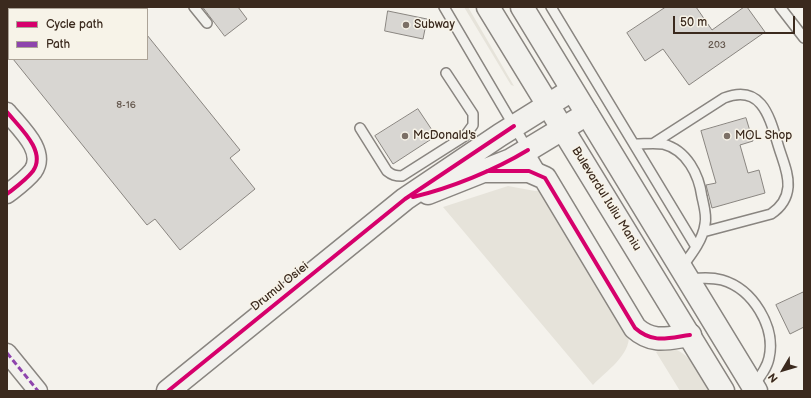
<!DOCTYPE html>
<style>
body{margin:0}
#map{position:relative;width:811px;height:398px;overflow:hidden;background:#f4f2ec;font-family:"Balsamiq Sans",sans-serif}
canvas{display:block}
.frame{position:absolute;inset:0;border:8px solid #3b2a1e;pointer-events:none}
.legend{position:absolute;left:8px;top:8px;width:140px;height:52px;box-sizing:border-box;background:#f7f3e8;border:1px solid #aca397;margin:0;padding:5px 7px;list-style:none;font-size:12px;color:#3b2a1e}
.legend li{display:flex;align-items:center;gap:8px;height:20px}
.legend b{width:20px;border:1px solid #aca397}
.north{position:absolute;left:763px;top:350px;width:40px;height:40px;-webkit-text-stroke:3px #f7f3e8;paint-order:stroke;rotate:232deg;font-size:11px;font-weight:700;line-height:16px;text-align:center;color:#3b2a1e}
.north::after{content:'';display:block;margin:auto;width:14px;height:18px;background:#3b2a1e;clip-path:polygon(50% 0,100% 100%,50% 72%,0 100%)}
.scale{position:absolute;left:673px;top:16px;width:122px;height:18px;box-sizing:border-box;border:2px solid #3b2a1e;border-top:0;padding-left:5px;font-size:12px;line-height:14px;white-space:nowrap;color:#3b2a1e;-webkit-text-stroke:3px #f7f3e8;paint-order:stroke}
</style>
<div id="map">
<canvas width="811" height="398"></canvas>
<div class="frame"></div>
<ul class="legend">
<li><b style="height:5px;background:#d6006c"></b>Cycle path</li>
<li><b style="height:5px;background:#8e44ad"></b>Path</li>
</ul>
<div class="north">N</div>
<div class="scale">50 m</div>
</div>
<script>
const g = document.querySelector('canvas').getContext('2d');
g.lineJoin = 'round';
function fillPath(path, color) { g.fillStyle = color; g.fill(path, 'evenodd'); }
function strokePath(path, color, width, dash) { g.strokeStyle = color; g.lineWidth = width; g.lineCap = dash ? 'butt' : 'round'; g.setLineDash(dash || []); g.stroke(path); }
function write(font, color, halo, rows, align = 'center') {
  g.font = font + ' "Balsamiq Sans",sans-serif'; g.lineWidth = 3; g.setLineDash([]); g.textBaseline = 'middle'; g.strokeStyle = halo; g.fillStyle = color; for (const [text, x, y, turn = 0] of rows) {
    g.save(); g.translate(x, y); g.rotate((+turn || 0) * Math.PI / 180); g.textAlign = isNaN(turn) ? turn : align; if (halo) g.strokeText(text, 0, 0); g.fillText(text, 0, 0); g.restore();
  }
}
const green = new Path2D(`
 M 464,7 L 468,7 L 514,86 L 511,85 Z
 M 508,186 L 535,191 L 543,190 L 629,335 C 630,356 606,371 593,385 L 443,207 Z
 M 663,348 C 690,347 697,372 709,391 L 680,391 L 656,352 Z`);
const building = new Path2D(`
 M 203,7 L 238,7 L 247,19 L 225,36 Z
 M 666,7 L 696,7 L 712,30 L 744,7 L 747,7 L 765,32 L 689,85 L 663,49 L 645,61 L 627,33 Z
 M 388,11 L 427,19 L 423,39 L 385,31 Z
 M 147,35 L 240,150 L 230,158 L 255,189 L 180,250 L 155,219 L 147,225 L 13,59 L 147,59 Z
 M 418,109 L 436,136 L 393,164 L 375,136 Z
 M 746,118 L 753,141 L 740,145 L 748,173 L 759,170 L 765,193 L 712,208 L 706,185 L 716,183 L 701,131 Z
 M 804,292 L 804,327 L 790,334 L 776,305 Z`);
const service = new Path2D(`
 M 194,7 L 207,23
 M 444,7 L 541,172
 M 551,7 L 696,247
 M 780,7 L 804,38
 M 360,128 L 387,171 C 392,175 395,176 402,176 L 465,136 L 473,125 L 473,114 L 446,73
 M 654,143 L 724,98 C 763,83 770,119 779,148 C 783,161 789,174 788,187 C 787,199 780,208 771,214 L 703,232
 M 635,144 C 644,144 653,143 663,144 C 687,150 699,175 702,197 C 704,206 707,216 705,224 C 703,240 691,255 682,267
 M 688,279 C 700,278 711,277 722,280 C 753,289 776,327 769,358 C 767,368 760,377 754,385`);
const minor = new Path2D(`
 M 7,112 C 19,127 47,151 33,171 C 26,180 16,187 7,194
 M 7,353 L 38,391`);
const tertiary = new Path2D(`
 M 487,171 L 529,171 L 545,178 L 635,328 C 653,344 668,338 690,335
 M 428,193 L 511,160 L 587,114
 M 168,391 L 405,199 L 500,135 L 572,90`);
const primary = new Path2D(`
 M 488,7 L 723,391
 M 522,7 L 756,391`);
const quiet = new Path2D(`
 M 7,353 L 38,391`);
const cycleway = new Path2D(`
 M 7,112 C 19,127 47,151 33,171 C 26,180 16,187 7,194
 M 487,171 L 529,171 L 545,178 L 635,328 C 653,344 668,338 690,335
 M 413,197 C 451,188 495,170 528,150
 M 168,391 L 405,199 L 514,126`);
const markers = [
 [406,25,4,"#7c7066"],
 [405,136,4,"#7c7066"],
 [727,136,4,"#7c7066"]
];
const numberNames = [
 ["203",717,45],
 ["8-16",126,105]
];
const poiNames = [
 ["Subway",414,25],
 ["McDonald's",413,136],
 ["MOL Shop",735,136]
];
const streetNames = [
 ["Bulevardul Iuliu Maniu",606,199,58],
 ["Drumul Osiei",280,287,-39]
];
fillPath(green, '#e6e3da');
fillPath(building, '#d8d6d2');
strokePath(building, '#898580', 1);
strokePath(service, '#898580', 12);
strokePath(minor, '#898580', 21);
strokePath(tertiary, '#898580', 25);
strokePath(primary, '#898580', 25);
strokePath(service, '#f2f1ed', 9);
strokePath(minor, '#f2f1ed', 18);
strokePath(tertiary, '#f2f1ed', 22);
strokePath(primary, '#f2f1ed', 22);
strokePath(quiet, '#8e44ad', 3, [6, 3]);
strokePath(cycleway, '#d6006c', 4);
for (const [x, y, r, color] of markers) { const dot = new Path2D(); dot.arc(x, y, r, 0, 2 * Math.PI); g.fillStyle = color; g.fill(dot); strokePath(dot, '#f7f3e8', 1.5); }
write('10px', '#62554b', null, numberNames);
write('12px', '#3b2a1e', '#f7f3e8', poiNames, 'left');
write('12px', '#3b2a1e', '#f7f3e8', streetNames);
</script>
